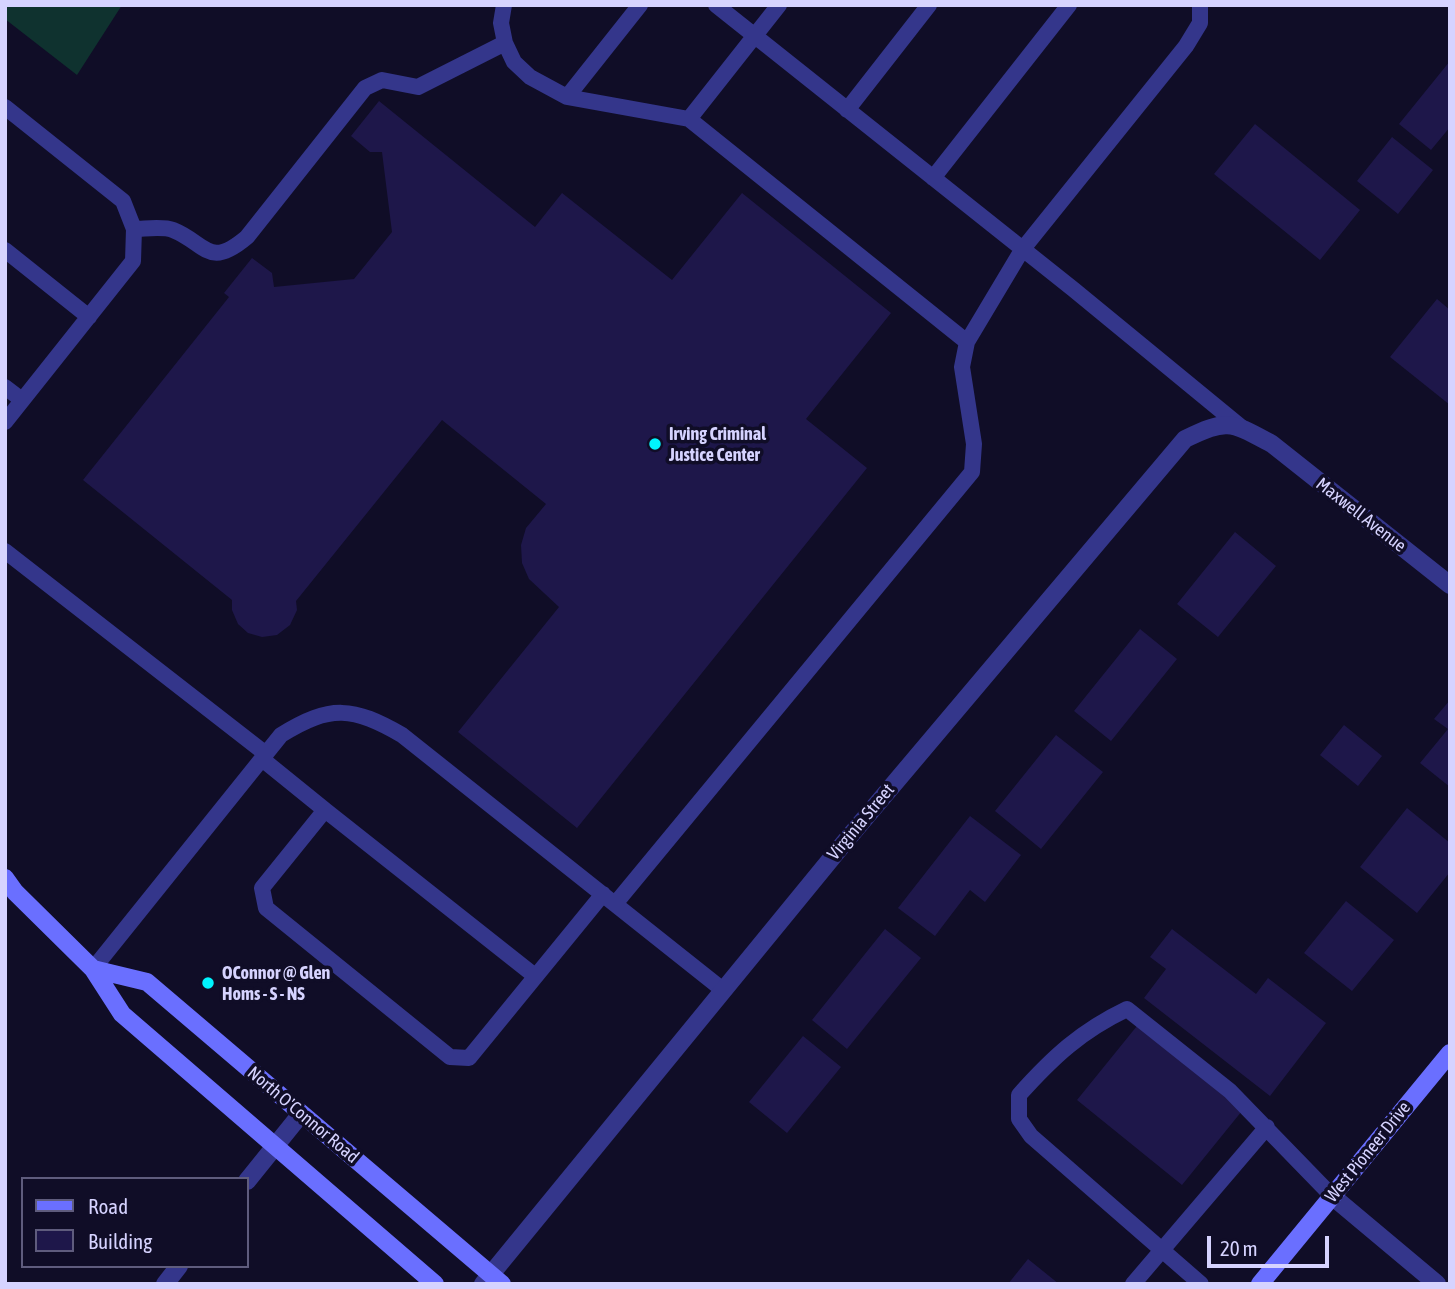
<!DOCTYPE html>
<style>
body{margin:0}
#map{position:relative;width:1455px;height:1289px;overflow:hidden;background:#100d27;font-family:"Asap Condensed",sans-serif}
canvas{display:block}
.frame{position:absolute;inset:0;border:7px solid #d6d3ff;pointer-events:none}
.legend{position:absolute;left:21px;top:1177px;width:228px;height:91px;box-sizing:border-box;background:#100d27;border:2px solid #5f5c7d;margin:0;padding:9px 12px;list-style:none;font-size:21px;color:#d6d3ff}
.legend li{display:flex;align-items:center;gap:14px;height:35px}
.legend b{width:35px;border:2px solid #5f5c7d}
.scale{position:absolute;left:1207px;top:1236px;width:122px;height:32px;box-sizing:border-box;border:4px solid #d6d3ff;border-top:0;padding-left:9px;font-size:21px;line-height:24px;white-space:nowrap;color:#d6d3ff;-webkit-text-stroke:5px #100d27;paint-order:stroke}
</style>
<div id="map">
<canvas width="1455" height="1289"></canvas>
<div class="frame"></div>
<ul class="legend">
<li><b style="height:9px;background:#6a6fff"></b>Road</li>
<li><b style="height:19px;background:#1e174a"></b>Building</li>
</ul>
<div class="scale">20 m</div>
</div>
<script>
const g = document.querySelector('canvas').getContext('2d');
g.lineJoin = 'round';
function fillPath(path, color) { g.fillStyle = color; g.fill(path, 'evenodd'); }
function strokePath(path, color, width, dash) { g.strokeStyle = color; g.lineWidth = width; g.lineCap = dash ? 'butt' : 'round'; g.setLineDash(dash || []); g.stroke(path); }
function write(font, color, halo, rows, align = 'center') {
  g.font = font + ' "Asap Condensed",sans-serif'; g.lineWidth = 7; g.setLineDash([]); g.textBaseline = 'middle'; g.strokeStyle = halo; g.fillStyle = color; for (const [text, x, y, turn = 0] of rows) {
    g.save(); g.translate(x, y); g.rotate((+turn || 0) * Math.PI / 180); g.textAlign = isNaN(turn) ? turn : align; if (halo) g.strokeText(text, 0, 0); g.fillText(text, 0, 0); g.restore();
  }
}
const green = new Path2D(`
 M 5,5 L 122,5 L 77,75 L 5,19 Z`);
const building = new Path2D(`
 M 1450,61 L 1450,127 L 1431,150 L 1399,124 Z
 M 379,101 L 535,227 L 562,193 L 672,280 L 742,193 L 891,313 L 806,419 L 867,468 L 577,828 L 458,732 L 559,607 L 529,579 L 522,563 L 521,545 L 526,528 L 546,504 L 442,420 L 296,601 L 297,610 L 290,625 L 277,635 L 262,637 L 248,633 L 238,624 L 232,610 L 232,600 L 83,480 L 229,297 L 224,293 L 252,258 L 272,273 L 274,287 L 354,279 L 392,232 L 382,152 L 370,152 L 351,136 Z
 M 1255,124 L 1360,210 L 1320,260 L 1214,174 Z
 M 1392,137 L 1433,170 L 1398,214 L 1357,181 Z
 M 1437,299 L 1450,310 L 1450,405 L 1390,357 Z
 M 1235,532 L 1276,566 L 1218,637 L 1177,604 Z
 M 1140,629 L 1177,659 L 1111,741 L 1074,711 Z
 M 1450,700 L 1450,787 L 1420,763 L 1448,729 L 1434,719 Z
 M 1344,725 L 1382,756 L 1358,786 L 1320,755 Z
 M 1056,735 L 1103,772 L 1041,849 L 995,811 Z
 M 1407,808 L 1450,843 L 1450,872 L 1417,913 L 1360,867 Z
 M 970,816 L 1021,855 L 985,902 L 970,890 L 935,936 L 898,908 Z
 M 1346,901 L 1394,940 L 1352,991 L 1304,953 Z
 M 885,929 L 921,958 L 847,1049 L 812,1020 Z
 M 1172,929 L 1256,994 L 1268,978 L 1326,1023 L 1270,1096 L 1144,998 L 1166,969 L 1150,957 Z
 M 1141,1021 L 1246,1106 L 1182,1185 L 1077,1100 Z
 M 803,1036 L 841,1067 L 787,1133 L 749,1102 Z
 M 1028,1259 L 1059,1284 L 1008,1284 Z`);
const lane = new Path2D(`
 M 504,5 L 501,23 L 505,43 L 514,62 L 530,77 L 567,97 L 689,119 L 967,342
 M 716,5 L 1073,289 L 1241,427
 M 567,97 L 640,5
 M 5,107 L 123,201 L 134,229 L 133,261 L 5,422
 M 847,110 L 929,5
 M 689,119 L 779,5
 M 933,178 L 1069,5
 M 134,229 C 145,229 163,226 173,230 C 206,243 208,270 247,237 L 365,88 L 382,80 L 418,87 L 505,43
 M 5,250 L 89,317
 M 5,387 L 22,400
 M 5,551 L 266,754
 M 262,759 L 325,810 L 262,888 L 266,908 L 450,1057 L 469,1058 L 603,894
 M 325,810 L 535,976
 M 615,904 L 972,472 L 974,444 L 962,367 L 967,342 L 1022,250 L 1186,46 L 1200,23 L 1200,5
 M 93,969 L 281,735 C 331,704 353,707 402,735 L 723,990
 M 1133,1284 L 1267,1127
 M 1201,1284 L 1031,1136 L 1019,1119 L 1019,1095 C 1053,1057 1081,1031 1127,1009 L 1230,1091 L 1332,1196`);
const street = new Path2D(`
 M 247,1181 L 301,1114
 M 1332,1196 L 1437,1284
 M 165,1284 L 179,1266
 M 483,1284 L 844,843 L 1185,439 C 1228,418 1231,422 1272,444 L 1450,585`);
const secondary = new Path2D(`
 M 5,878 L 15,892 L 93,969 L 122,1014 L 435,1284
 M 93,969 L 147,982 L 502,1284
 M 1260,1284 L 1450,1053`);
const markers = [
 [655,444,7,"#00f4fe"],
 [208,983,7,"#00f4fe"]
];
const poiNames = [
 ["Irving Criminal",669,434],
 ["Justice Center",669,455],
 ["OConnor @ Glen",222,973],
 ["Homs - S - NS",222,994]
];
const streetNames = [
 ["Maxwell Avenue",1361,515,38],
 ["Virginia Street",861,822,-50],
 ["North O'Connor Road",303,1115,40],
 ["West Pioneer Drive",1368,1152,-51]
];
fillPath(green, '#0f322f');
fillPath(building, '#1e174a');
strokePath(lane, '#34368b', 16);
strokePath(street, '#34368b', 18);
strokePath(secondary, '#6a6fff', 18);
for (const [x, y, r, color] of markers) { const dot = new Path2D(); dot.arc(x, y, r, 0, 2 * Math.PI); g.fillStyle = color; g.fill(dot); strokePath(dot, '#100d27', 2.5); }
write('bold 18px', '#d6d3ff', '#100d27', poiNames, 'left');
write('18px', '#d6d3ff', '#100d27', streetNames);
</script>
